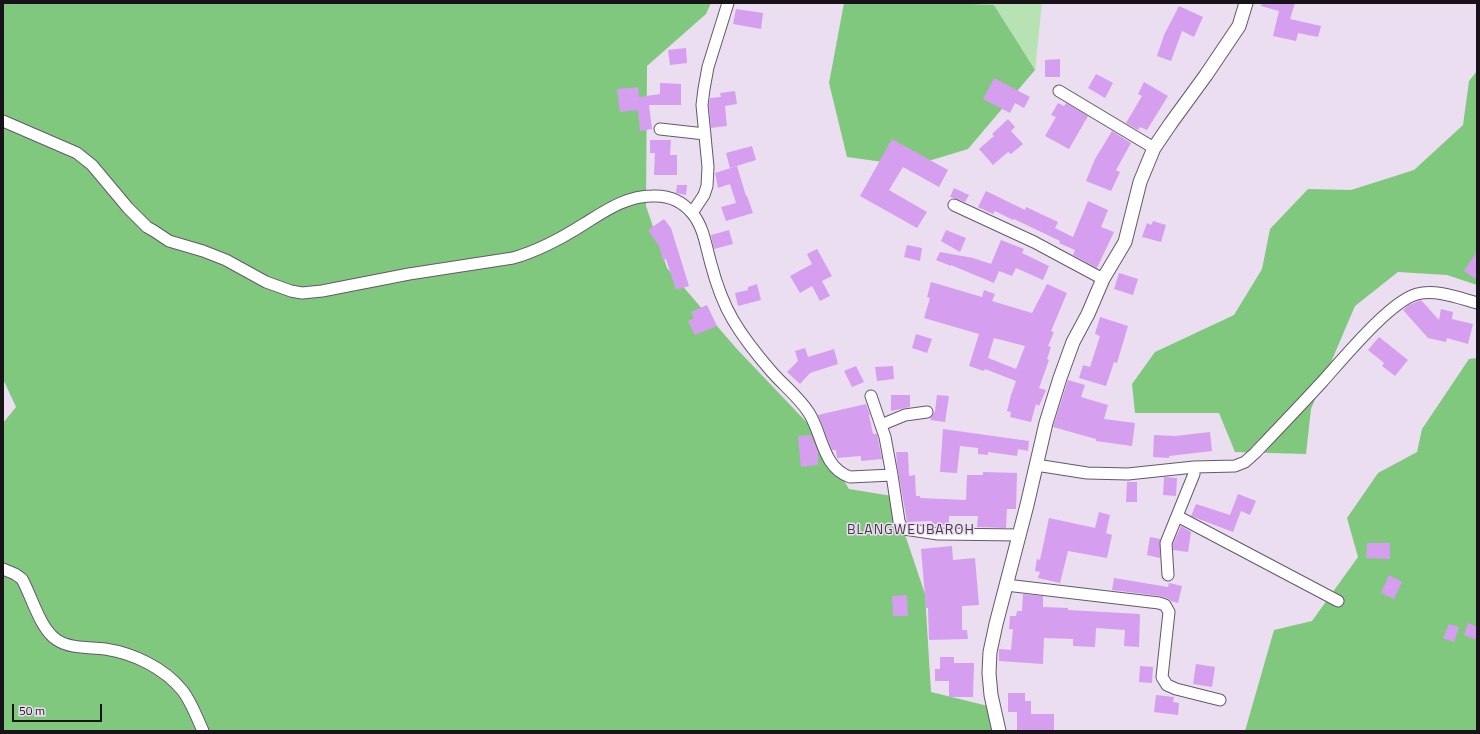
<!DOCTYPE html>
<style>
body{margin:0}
#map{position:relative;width:1480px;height:734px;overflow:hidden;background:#ebdef1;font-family:"Titillium Web",sans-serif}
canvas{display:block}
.frame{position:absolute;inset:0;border:4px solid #171319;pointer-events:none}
.scale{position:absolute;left:12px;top:704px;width:90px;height:18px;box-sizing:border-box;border:2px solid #171319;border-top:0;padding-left:5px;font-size:12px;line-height:14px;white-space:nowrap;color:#171319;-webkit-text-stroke:3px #ebdef1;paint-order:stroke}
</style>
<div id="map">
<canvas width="1480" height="734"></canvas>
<div class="frame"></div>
<div class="scale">50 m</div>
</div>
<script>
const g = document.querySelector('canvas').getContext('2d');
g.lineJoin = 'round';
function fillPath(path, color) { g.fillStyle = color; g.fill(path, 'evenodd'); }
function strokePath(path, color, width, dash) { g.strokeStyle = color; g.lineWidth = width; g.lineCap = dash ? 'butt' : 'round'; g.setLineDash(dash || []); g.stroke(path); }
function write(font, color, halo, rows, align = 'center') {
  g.font = font + ' "Titillium Web",sans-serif'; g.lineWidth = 3; g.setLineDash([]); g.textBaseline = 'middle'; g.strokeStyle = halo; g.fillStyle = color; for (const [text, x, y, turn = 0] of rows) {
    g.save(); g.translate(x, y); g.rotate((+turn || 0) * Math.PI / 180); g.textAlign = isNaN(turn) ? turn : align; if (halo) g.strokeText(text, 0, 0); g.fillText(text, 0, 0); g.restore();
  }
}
const green = new Path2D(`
 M 951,3 L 1042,3 L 1035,70 L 994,5 Z`);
const forest = new Path2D(`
 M 3,3 L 711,3 L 706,14 L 647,66 L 646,206 L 667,268 L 736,348 L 813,429 L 849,489 L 892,496 L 925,594 L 931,692 L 988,706 L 992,731 L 3,731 L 3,423 L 16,407 L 3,379 Z
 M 844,3 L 951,3 L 994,5 L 1035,70 L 968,149 L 912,166 L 847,157 L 829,83 Z
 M 1477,71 L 1477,285 L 1447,275 L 1398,272 L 1355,306 L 1311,409 L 1306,454 L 1235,452 L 1219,413 L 1135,413 L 1132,384 L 1155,352 L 1234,315 L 1262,269 L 1270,229 L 1308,189 L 1351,190 L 1414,170 L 1463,125 L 1469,81 Z
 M 1477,358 L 1477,731 L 1245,731 L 1274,630 L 1312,621 L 1358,557 L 1347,518 L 1378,473 L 1417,452 L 1422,429 L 1469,359 Z`);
const building = new Path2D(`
 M 1262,3 L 1295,3 L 1290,19 L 1321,26 L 1318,37 L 1298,33 L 1296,41 L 1273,36 L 1279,11 L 1261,6 Z
 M 1179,6 L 1203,17 L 1194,37 L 1182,31 L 1171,61 L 1157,56 L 1164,35 Z
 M 736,9 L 763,13 L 761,29 L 733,24 Z
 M 686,48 L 687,63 L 670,65 L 668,50 Z
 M 1060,59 L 1060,77 L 1045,77 L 1045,60 Z
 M 1096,74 L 1113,83 L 1105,98 L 1088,88 Z
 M 994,78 L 1030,97 L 1024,108 L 1015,103 L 1010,113 L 983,99 Z
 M 1144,82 L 1168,96 L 1147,130 L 1140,127 L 1138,130 L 1126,123 L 1142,96 L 1138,94 Z
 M 660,83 L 681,84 L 681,105 L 649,105 L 652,129 L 640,131 L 638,110 L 620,112 L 617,89 L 638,87 L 639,97 L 660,94 Z
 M 735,91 L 737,104 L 725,106 L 727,126 L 711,128 L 709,105 L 710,98 L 721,97 L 720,93 Z
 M 1058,103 L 1064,106 L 1066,103 L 1088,116 L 1069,149 L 1045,136 L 1056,117 L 1051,115 Z
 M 1008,119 L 1015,127 L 1011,131 L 1023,144 L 1011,154 L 1008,152 L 993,165 L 979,149 L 994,136 L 992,134 Z
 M 1112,131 L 1131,143 L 1116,170 L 1120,172 L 1111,191 L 1086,181 L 1095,159 Z
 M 892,139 L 948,170 L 939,187 L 903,167 L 889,190 L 927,212 L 917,228 L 860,196 Z
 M 650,140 L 671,140 L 670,155 L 677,155 L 677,175 L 654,175 L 655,153 L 650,153 Z
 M 752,146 L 756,160 L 730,168 L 726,153 Z
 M 737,166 L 746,196 L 747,196 L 753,213 L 726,221 L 721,207 L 736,203 L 730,184 L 718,188 L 715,173 Z
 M 677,185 L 687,185 L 686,195 L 676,193 Z
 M 954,188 L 969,195 L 965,202 L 957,199 L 950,197 Z
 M 986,191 L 1025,210 L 1026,207 L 1058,222 L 1055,228 L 1073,237 L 1088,201 L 1108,210 L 1101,227 L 1114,232 L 1097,268 L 1073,255 L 1075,250 L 1059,243 L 1060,241 L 1014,219 L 1013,220 L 995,211 L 993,214 L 978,207 Z
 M 664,219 L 671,228 L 689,286 L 676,290 L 666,259 L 663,260 L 659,246 L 648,230 Z
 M 1153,221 L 1166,225 L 1161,242 L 1142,237 L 1147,223 L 1151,225 Z
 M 729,230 L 733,244 L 714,249 L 711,235 Z
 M 946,230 L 966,238 L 960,252 L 941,241 Z
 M 1001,240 L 1024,249 L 1022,253 L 1049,266 L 1043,280 L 1016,268 L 1012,276 L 999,271 L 994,283 L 951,265 L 951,266 L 936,260 L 940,252 L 973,258 L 991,264 Z
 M 907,245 L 922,248 L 920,261 L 904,257 Z
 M 817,249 L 832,276 L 822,281 L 830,296 L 820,301 L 812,286 L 800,293 L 790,276 L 812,264 L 807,254 Z
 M 1477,251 L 1477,280 L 1464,271 Z
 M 1119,273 L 1138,279 L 1133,295 L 1114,289 Z
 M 931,282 L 982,297 L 984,290 L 995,294 L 992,301 L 1032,313 L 1047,284 L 1067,293 L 1051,331 L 1054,332 L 1048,346 L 1051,347 L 1047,359 L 1049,360 L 1039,388 L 1046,390 L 1039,406 L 1036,404 L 1031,422 L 1010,417 L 1011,412 L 1007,411 L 1011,395 L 1016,381 L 985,369 L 984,371 L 969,366 L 979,334 L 924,318 L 930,298 L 927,297 ZM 994,338 L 1025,346 L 1016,369 L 988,358 Z
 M 757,284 L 761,300 L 738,306 L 735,293 L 748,290 L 748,287 Z
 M 1421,300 L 1439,320 L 1441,309 L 1453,312 L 1452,319 L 1473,324 L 1468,344 L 1447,338 L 1446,342 L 1428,338 L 1403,310 L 1409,305 Z
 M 707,305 L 717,326 L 695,335 L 688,321 L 694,318 L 691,312 Z
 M 1100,317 L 1128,326 L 1117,363 L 1114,362 L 1106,386 L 1079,378 L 1083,365 L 1090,367 L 1100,336 L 1095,334 Z
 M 916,334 L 932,339 L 927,353 L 912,348 Z
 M 1379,337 L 1408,360 L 1395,376 L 1382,366 L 1384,363 L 1368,350 Z
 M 805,348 L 808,357 L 834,349 L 838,364 L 810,373 L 800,384 L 787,372 L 798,361 L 795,351 Z
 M 856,366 L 864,382 L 852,387 L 844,371 Z
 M 893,366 L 894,379 L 877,381 L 875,367 Z
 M 1068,380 L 1085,385 L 1081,397 L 1108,405 L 1104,419 L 1135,423 L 1132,446 L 1096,441 L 1096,439 L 1053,427 Z
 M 891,395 L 910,395 L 910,407 L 891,411 Z
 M 937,395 L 949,396 L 945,422 L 930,420 L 935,411 Z
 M 866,404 L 870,415 L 869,415 L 873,434 L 877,434 L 882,459 L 861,461 L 861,456 L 837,458 L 836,450 L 832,450 L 818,415 Z
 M 943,429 L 1029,441 L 1028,451 L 1018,449 L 1017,456 L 988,452 L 988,455 L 978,454 L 978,448 L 960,446 L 957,473 L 940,472 Z
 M 1210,432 L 1212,451 L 1169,456 L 1169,458 L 1153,457 L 1154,435 L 1175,436 Z
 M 811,435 L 818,452 L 818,465 L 801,467 L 798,436 Z
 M 896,452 L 908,452 L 909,476 L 915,475 L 916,496 L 920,496 L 920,498 L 966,500 L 967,475 L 983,475 L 983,472 L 1017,473 L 1016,509 L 1007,509 L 1006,528 L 977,527 L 978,516 L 949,516 L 949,525 L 931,524 L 932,521 L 907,522 L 897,464 Z
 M 1164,477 L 1177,478 L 1176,496 L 1163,495 Z
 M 1127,482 L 1137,482 L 1137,502 L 1126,502 Z
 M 1238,494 L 1256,501 L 1250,515 L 1241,511 L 1233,532 L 1191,516 L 1196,504 L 1230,515 Z
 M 1099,512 L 1110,515 L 1106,533 L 1112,535 L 1107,558 L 1068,551 L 1060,583 L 1038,578 L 1040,572 L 1035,571 L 1037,559 L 1040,560 L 1049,518 L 1095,528 Z
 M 1181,526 L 1191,532 L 1188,552 L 1173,550 L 1173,544 Z
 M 1150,537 L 1160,539 L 1160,558 L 1147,555 Z
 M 1367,543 L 1390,543 L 1390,559 L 1366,558 Z
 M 952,546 L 953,560 L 975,558 L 979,605 L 962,606 L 962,630 L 967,630 L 968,639 L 929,640 L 928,608 L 926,608 L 921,549 Z
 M 1389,575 L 1402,582 L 1394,599 L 1381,593 Z
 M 1114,578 L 1168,587 L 1169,583 L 1182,586 L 1178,603 L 1171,601 L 1167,598 L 1160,596 L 1112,590 Z
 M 1023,594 L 1043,596 L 1043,607 L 1068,608 L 1068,610 L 1140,614 L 1139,647 L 1124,646 L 1125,630 L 1096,628 L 1095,647 L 1073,646 L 1073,639 L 1044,638 L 1043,664 L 999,661 L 999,649 L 1011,650 L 1013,629 L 1009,629 L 1010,616 L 1016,616 L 1017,611 L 1022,611 Z
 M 907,595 L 908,616 L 893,616 L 892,596 Z
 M 1468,623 L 1477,627 L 1477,640 L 1464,635 Z
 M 1449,624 L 1459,627 L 1454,642 L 1443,638 Z
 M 940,657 L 954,657 L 954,663 L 974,663 L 973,697 L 949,697 L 949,681 L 935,681 L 935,669 L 940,669 Z
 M 1196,664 L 1215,667 L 1212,687 L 1193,684 Z
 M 1140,666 L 1153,667 L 1152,683 L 1139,682 Z
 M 1008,693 L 1025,693 L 1025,701 L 1031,701 L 1031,714 L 1054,714 L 1054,731 L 1017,731 L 1017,712 L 1008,712 Z
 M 1156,695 L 1174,697 L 1173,702 L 1179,703 L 1178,715 L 1154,712 Z`);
const minor = new Path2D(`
 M 1059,91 L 1154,148
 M 3,121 L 77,153 L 92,165 L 128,208 L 147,227 L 154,231 L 169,241 L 203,251 L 226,260 L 266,282 L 291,291 L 302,293 L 322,291 L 409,274 L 513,258 C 538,251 562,238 584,224 C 605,211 626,196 652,196 C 668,195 682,201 692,213 C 704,227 706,247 711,264 C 716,283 723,303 733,320 C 743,337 758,356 771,371 C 783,385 799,397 809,413 C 823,435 822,467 850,477 L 892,475 L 899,521 L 901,526 L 904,529 L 938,534 L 1019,535
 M 660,129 L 705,134
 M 954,205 L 1034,242 L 1103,279
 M 692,213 L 704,195 L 707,186 L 708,167 L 702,105 L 704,89 L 708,67 L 728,3
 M 871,396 L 885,437 L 892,475
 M 881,425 L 905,415 L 927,412
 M 1036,465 L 1087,473 L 1128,474 L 1194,467 L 1194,474 L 1166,543 L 1168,575
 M 1194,467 L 1235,466 L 1245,462 L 1255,453 C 1277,430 1300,406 1322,382 C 1342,360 1390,301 1417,294 C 1436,289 1459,298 1477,303
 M 1177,516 L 1338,601
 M 3,569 L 15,574 L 22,579 C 32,597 40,629 57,640 C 71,649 89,647 105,649 C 133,653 164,668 182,690 C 191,701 197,718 203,731
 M 1006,585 L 1159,603 L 1165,605 L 1169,612 L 1162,677 L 1167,685 L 1176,689 L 1220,700`);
const tertiary = new Path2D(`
 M 999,731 L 991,695 L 989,673 L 990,652 L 996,624 L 1027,505 L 1046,423 L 1060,378 L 1073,342 L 1088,314 L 1103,279 L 1125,242 L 1140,182 L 1154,148 L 1171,123 L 1206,75 L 1239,26 L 1246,3`);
const quarterNames = [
 ["BLANGWEUBAROH",911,531]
];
fillPath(green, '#b7e2b4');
fillPath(forest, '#80c87e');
fillPath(building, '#d69eef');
strokePath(minor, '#645869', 13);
strokePath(tertiary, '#645869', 15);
strokePath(minor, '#fff', 11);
strokePath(tertiary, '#fff', 13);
g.letterSpacing = '1px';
write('14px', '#423747', '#ebdef1', quarterNames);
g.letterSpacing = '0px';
</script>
